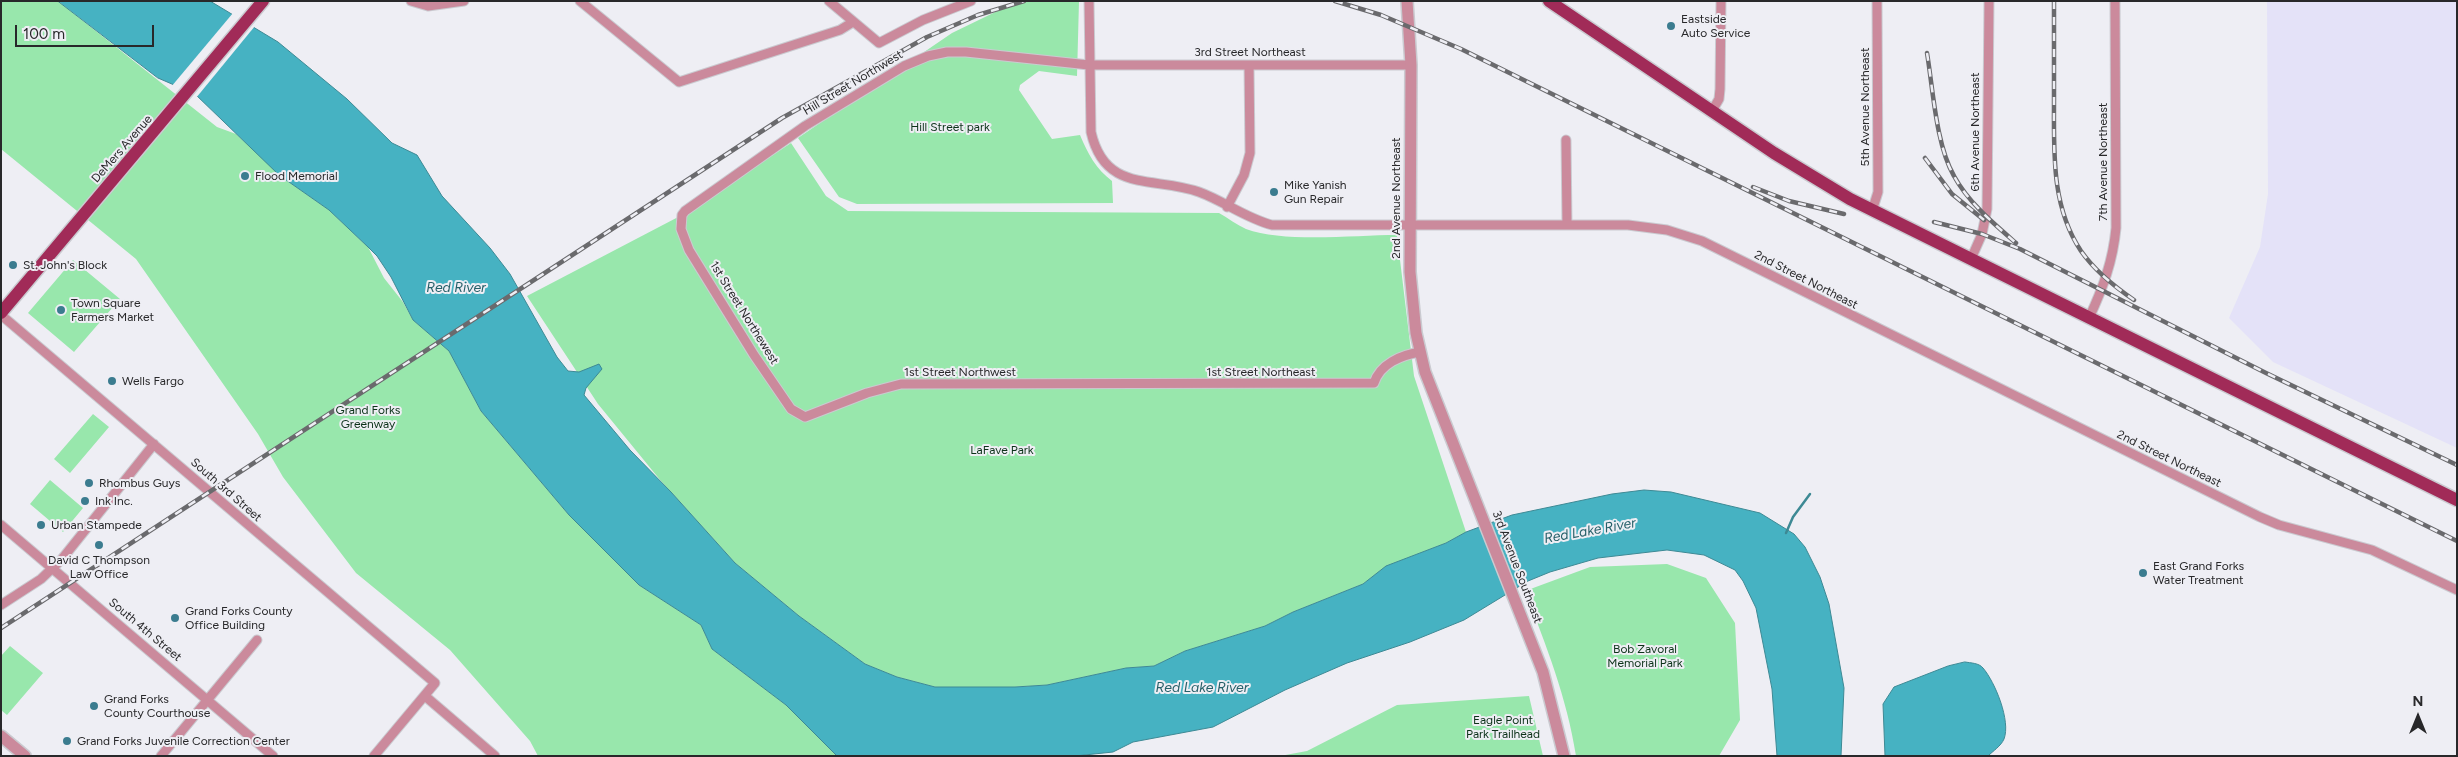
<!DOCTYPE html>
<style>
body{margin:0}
#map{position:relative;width:2458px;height:757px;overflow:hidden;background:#eeeef4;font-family:Figtree,sans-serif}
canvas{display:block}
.frame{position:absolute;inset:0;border:2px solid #28282a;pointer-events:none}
.north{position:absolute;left:2393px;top:692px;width:50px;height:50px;-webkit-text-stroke:4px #eeeef4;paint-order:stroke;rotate:0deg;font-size:14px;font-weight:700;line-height:20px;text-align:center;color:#28282a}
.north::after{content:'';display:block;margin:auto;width:18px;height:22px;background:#28282a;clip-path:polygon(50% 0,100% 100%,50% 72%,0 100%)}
.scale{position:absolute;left:15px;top:25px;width:139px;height:22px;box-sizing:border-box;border:2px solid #28282a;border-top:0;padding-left:6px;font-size:15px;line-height:18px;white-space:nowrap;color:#28282a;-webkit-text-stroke:4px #eeeef4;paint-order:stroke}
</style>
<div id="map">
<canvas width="2458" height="757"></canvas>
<div class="frame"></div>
<div class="north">N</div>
<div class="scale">100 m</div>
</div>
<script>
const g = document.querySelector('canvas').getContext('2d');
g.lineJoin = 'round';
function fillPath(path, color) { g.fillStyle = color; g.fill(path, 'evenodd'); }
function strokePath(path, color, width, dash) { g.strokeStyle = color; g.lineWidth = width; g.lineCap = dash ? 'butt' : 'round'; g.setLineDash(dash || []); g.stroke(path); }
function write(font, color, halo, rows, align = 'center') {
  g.font = font + ' Figtree,sans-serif'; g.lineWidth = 4; g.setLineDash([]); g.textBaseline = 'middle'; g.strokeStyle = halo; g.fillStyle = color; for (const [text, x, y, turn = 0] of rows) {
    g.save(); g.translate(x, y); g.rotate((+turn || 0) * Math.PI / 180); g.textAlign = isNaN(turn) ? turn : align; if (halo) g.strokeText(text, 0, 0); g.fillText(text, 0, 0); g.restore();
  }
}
const industrial = new Path2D(`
 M 2267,1 L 2457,1 L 2457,448 L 2273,362 L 2229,318 L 2260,247 L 2268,194 Z`);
const green = new Path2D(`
 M 1,1 L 58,1 L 217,127 L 236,134 L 289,182 L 329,210 L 368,247 L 384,278 L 403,302 L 413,320 L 449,351 L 481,411 L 569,515 L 639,585 L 701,625 L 712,649 L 786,705 L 837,756 L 538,756 L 530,741 L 450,650 L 356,573 L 283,477 L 258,434 L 136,259 L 1,149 Z
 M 1018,1 L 1079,1 L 1077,76 L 1039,71 L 1020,85 L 1019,90 L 1052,139 L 1080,135 C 1088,154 1096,169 1112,181 L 1113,203 L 857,204 L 839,197 L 798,138 L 952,33 Z
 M 791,143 L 826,196 L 848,211 L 1219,213 C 1228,218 1237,225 1246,229 C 1283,243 1355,235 1397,235 L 1414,376 L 1466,532 L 1446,543 L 1387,566 L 1363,584 L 1293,612 L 1265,626 L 1185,651 L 1154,666 L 1126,668 L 1047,685 L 1015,687 L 935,687 L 897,677 L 865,664 L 799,616 L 735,563 L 661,481 L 598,404 L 527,296 L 682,215 Z
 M 73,260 L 120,299 L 74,352 L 28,313 Z
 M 93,414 L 109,427 L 70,473 L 54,459 Z
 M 50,480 L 83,508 L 63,532 L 30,504 Z
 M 1667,564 L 1706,578 L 1735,623 L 1740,720 L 1719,756 L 1576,756 C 1567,698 1546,645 1525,591 L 1590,567 Z
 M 10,646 L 43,673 L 7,715 L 1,710 L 1,656 Z
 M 1529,696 L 1543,756 L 1280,756 L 1307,751 L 1397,705 Z`);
const water = new Path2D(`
 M 58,1 L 210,1 L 278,42 L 347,99 L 392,143 L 417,155 L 442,196 L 490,248 L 510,274 L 557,357 L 568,371 L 579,372 L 599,364 L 602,369 L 586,388 L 584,395 L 630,450 L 671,492 L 735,563 L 799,616 L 865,664 L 897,677 L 935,687 L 1015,687 L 1047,685 L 1126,668 L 1154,666 L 1185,651 L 1265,626 L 1293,612 L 1363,584 L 1386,566 L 1446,543 L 1466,532 L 1512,515 L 1612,494 L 1644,490 L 1671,492 L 1760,513 L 1794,534 L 1805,547 L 1820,577 L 1829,604 L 1844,688 L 1841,756 L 1777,756 L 1772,689 L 1756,608 L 1743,581 L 1735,570 L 1704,555 L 1667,550 L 1598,558 L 1550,572 L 1528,581 L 1464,620 L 1410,642 L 1347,663 L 1285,690 L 1213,727 L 1133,742 L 1113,752 L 1075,756 L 837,756 L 786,705 L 712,649 L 701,625 L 639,585 L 569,515 L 481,411 L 449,351 L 413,320 L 391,277 L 377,256 L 368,247 L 329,210 L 279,175 L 195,94 L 158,78 Z
 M 1965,662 C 1971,663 1979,663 1983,668 C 1995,682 2011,721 2004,739 C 2001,746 1993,751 1988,756 L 1885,756 L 1883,704 L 1894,687 L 1948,666 Z`);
const pier = new Path2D(`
 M 233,13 L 255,26 L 196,98 L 171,87 Z`);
const stream = new Path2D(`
 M 1786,533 L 1793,517 L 1810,494`);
const minor = new Path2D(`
 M 411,1 L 428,6 L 464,1
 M 580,1 L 679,82 L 840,30 L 853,22
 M 829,1 L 879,43 L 923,20 L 971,1
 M 1089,1 L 1091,132 C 1105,194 1155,176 1199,192 C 1224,201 1245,218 1272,225 L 1628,225 L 1667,230 L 1702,241 L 2260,517 L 2279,525 L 2372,550 L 2457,590
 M 1411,65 L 1089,65 L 966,52 L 947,52 L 928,56 L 904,66 L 805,126 L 685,211 L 682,215 L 681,229 L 689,250 L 754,355 L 791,409 L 805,417 L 867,393 L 901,384 L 1374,383 C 1380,364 1401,355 1420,352
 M 1712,111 L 1719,99 L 1720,89 L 1721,1
 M 1566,140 L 1567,225
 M 1227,207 L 1244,175 L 1250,153 L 1249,65
 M 1872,211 L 1878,192 L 1877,1
 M 1971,259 L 1982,234 L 1987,209 L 1989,1
 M 1,315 L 435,683 L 374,756
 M 2089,318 C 2103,288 2113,261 2116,228 L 2115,1
 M 1,525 L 273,756
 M 1,605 L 41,579 L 62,559 L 154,444
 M 425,696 L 495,756
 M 161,756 L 257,640`);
const tertiary = new Path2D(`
 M 1407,1 L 1411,65 L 1410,272 L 1416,333 L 1425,372 L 1543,672 L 1564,756
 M 1,736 L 25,756`);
const primary = new Path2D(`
 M 1549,1 L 1774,153 L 1850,199 L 2457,500
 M 1,313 L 263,1`);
const rail = new Path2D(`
 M 1335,1 L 1381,15 L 1461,49 L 2457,541
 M 2054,1 C 2054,34 2054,67 2054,100 C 2054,152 2051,206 2081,251 C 2095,271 2115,287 2134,300
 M 1927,53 C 1933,89 1936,145 1954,176 C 1968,202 1993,223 2016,243
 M 1925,158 L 1952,194 L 1984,220
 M 1753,187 L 1789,201 L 1844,214
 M 1934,222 L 1982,234 L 2020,249 L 2266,373 L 2457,465
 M 1,628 L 782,118 L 927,37 L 978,15 L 1024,1`);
const markers = [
 [1671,26,5,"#3b7c8f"],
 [245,176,5,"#3b7c8f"],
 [1274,192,5,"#3b7c8f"],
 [13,265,5,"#3b7c8f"],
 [61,310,5,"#3b7c8f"],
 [112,381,5,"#3b7c8f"],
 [89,483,5,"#3b7c8f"],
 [85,501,5,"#3b7c8f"],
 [41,525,5,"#3b7c8f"],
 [99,545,5,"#3b7c8f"],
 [2143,573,5,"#3b7c8f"],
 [175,618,5,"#3b7c8f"],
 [94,706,5,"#3b7c8f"],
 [67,741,5,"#3b7c8f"]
];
const poiNames = [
 ["Eastside",1681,19],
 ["Auto Service",1681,33],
 ["Flood Memorial",255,176],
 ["Mike Yanish",1284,185],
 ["Gun Repair",1284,199],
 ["St. John's Block",23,265],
 ["Town Square",71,303],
 ["Farmers Market",71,317],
 ["Wells Fargo",122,381],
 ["Rhombus Guys",99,483],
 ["Ink Inc.",95,501],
 ["Urban Stampede",51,525],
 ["David C Thompson",99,560,"center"],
 ["Law Office",99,574,"center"],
 ["East Grand Forks",2153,566],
 ["Water Treatment",2153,580],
 ["Grand Forks County",185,611],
 ["Office Building",185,625],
 ["Grand Forks",104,699],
 ["County Courthouse",104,713],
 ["Grand Forks Juvenile Correction Center",77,741]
];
const streetNames = [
 ["3rd Street Northeast",1250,52],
 ["Hill Street Northwest",853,83,-31],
 ["5th Avenue Northeast",1865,107,-90],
 ["6th Avenue Northeast",1975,132,-90],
 ["DeMers Avenue",122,149,-49],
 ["7th Avenue Northeast",2103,162,-90],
 ["2nd Avenue Northeast",1396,198,-90],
 ["2nd Street Northeast",1806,280,27],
 ["1st Street Northewest",744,313,58],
 ["1st Street Northwest",960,372],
 ["1st Street Northeast",1261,372],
 ["2nd Street Northeast",2169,459,26],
 ["South 3rd Street",226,490,41],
 ["3rd Avenue Southeast",1517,567,69],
 ["South 4th Street",145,630,40]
];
const parkNames = [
 ["Hill Street park",950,127],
 ["Grand Forks",368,410],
 ["Greenway",368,424],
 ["LaFave Park",1002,450],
 ["Bob Zavoral",1645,649],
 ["Memorial Park",1645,663],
 ["Eagle Point",1503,720],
 ["Park Trailhead",1503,734]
];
const waterNames = [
 ["Red River",456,288],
 ["Red Lake River",1590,531,-10],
 ["Red Lake River",1202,688]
];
fillPath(industrial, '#e4e2f8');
fillPath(green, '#98e7ac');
fillPath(water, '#46b2c2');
strokePath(water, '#3d8994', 1);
fillPath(pier, '#eeeef4');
strokePath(stream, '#3d8994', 2.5);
strokePath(minor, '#cacad0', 11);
strokePath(tertiary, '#cacad0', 14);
strokePath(primary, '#cacad0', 15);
strokePath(minor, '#cb8a9c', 9);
strokePath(tertiary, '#cb8a9c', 11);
strokePath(primary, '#a12b58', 12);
strokePath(rail, '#6a6a6d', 4.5);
strokePath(rail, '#eeeef4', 2.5, [8]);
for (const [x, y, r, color] of markers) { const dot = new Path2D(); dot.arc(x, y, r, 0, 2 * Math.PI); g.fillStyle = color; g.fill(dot); strokePath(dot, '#eeeef4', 2); }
write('12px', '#28282a', '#eeeef4', poiNames, 'left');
write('12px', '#28282a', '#eeeef4', streetNames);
write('12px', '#0c3219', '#eeeef4', parkNames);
write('italic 14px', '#266069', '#eeeef4', waterNames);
</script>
